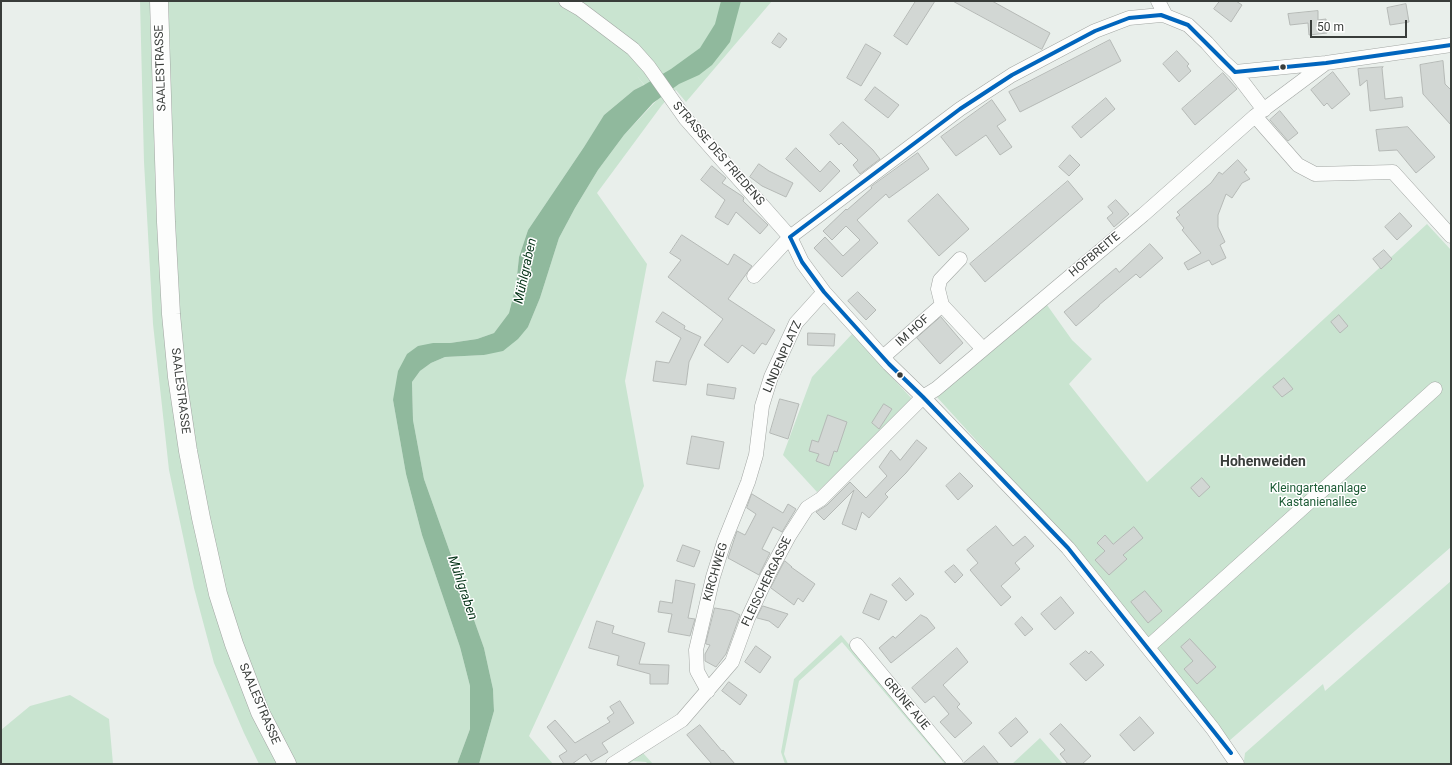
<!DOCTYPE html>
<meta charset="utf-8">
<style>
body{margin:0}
#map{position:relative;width:1452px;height:765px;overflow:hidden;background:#e9efeb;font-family:Roboto,sans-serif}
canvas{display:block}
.frame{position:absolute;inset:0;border:2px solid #393d3a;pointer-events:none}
.scale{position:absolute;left:1310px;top:20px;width:97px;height:18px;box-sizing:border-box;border:2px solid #393d3a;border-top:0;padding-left:5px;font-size:12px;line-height:14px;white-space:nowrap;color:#393d3a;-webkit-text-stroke:3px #fff;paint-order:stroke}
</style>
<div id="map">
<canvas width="1452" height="765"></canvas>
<div class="frame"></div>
<div class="scale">50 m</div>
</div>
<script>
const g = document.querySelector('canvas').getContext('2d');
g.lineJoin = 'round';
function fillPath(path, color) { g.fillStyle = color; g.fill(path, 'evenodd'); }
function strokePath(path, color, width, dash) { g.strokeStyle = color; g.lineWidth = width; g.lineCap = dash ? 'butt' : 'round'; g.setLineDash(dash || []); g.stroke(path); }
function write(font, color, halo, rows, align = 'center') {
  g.font = font + ' Roboto,sans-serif'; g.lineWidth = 3; g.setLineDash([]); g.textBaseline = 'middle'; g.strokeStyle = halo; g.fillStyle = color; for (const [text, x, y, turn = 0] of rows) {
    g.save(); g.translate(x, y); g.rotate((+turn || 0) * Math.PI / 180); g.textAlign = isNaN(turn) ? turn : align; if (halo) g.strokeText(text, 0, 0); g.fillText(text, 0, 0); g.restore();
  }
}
const green = new Path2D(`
 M 140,1 L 772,1 L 686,102 L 676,90 L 662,105 L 597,193 L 647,264 L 625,381 L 644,486 L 529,736 L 553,764 L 479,764 L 494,711 L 493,689 L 484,648 L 424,479 L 413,420 L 412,382 L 420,371 L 431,363 L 445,357 L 484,355 L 528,327 L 540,298 L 559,238 L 575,208 L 598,170 L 624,135 L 657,100 L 637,76 L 644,85 L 634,90 L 604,115 L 584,147 L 528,230 L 519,257 L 516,285 L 509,313 L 494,333 L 477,339 L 450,343 L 433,343 L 393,400 L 406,474 L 422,535 L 460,647 L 470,686 L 470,729 L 457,764 L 259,764 L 244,733 L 214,663 L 194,588 L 169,470 L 153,324 L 144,162 Z
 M 1427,224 L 1451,250 L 1451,547 L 1229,741 L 1074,548 L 936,396 L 1047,305 L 1072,340 L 1092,359 L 1069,384 L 1147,482 Z
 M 852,334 L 914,401 L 817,492 L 783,455 L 812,377 Z
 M 1451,581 L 1451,764 L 1245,764 L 1244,761 L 1245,753 L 1323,684 L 1325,691 Z
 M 841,635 L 949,764 L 945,764 L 842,642 L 799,681 L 784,754 L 788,764 L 785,764 L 781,752 L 794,679 Z
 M 70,695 L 109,719 L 113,764 L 1,764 L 1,730 L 30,706 Z
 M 1040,738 L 1063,764 L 1012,764 Z
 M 643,753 L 653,764 L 648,764 L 646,762 L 633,761 L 629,764 L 614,764 Z`);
const water = new Path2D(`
 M 721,1 L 741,1 L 730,42 L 712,65 L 699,75 L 679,84 L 653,103 L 624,135 L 598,170 L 575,208 L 559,238 L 540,298 L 528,327 L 518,339 L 503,351 L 484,355 L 445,357 L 431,363 L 420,371 L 412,382 L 413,420 L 424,479 L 484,648 L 493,689 L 494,711 L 479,764 L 457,764 L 470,729 L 470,686 L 460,647 L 422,535 L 406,474 L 393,400 L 398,371 L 407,354 L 418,346 L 433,343 L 450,343 L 477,339 L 494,333 L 509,313 L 516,285 L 519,257 L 528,230 L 584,147 L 604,115 L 634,90 L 644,85 L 671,69 L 700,48 L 715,24 Z`);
const building = new Path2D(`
 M 916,1 L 935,1 L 907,45 L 894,36 Z
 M 953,1 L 992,1 L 1050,33 L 1042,49 Z
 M 1220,1 L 1236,1 L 1242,5 L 1231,22 L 1214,9 Z
 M 1406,4 L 1409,22 L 1390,25 L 1387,8 Z
 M 1318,11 L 1318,20 L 1326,19 L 1327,33 L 1309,35 L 1308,23 L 1290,25 L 1288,14 Z
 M 779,33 L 787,39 L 780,48 L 772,43 Z
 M 1110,40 L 1121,61 L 1020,112 L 1009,92 Z
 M 866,44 L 881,53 L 861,86 L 847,78 Z
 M 1177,51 L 1189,64 L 1187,66 L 1191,71 L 1179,82 L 1163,64 Z
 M 1443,61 L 1445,84 L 1451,90 L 1451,125 L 1423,94 L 1420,65 Z
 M 1383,67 L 1382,68 L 1385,99 L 1402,97 L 1403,107 L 1370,111 L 1367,80 L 1360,86 L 1358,69 Z
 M 1333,72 L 1350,94 L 1332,109 L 1327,103 L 1324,106 L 1311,90 Z
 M 1223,73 L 1237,89 L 1195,125 L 1182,109 Z
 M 875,87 L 899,105 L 888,118 L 865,100 Z
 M 1106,98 L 1115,109 L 1081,138 L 1072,127 Z
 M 992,100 L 1006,120 L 997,126 L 1012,147 L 1000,155 L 986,135 L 956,156 L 941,137 Z
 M 1280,111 L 1298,133 L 1288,141 L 1270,120 Z
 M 843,122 L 873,150 L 880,159 L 860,174 L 853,165 L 858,160 L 841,143 L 839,145 L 830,135 Z
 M 1408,127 L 1435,157 L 1416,173 L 1397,150 L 1379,151 L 1376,130 Z
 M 796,148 L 820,172 L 830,161 L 840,171 L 820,192 L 786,159 Z
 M 918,153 L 929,169 L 889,198 L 886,194 L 857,220 L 878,243 L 842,277 L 814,248 L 825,237 L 843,256 L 860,240 L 846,226 L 832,240 L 823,231 L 846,209 L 847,210 L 872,188 L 871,187 Z
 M 1070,155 L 1080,165 L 1069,176 L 1059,167 Z
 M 1238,160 L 1247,170 L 1244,172 L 1250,179 L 1242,183 L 1232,198 L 1226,194 L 1218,215 L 1218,227 L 1225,242 L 1220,245 L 1226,258 L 1212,265 L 1209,260 L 1188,270 L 1184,263 L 1201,253 L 1182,230 L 1184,228 L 1176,218 L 1180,215 L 1177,212 L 1211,183 L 1219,172 L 1222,174 Z
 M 759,164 L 769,171 L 793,183 L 786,197 L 762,186 L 750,177 Z
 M 712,166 L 726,178 L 722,183 L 742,196 L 744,198 L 743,201 L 768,225 L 760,234 L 736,212 L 728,225 L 715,217 L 725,200 L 701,180 Z
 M 1068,181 L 1083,199 L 985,282 L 970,264 Z
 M 938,194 L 969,229 L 939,256 L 908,221 Z
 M 1116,200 L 1129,214 L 1114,227 L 1107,218 L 1113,213 L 1108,207 Z
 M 1400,213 L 1412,226 L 1397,240 L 1385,227 Z
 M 682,235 L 728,265 L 734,254 L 752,266 L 728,299 L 775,330 L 766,345 L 762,343 L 754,354 L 742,345 L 728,363 L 704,345 L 723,319 L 668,277 L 681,260 L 670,253 Z
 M 1150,244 L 1163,258 L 1140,278 L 1136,274 L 1099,305 L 1099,306 L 1076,326 L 1064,312 L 1116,268 L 1119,272 Z
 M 1384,250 L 1392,259 L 1381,269 L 1373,259 Z
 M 858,292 L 876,310 L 866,320 L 848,301 Z
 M 663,312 L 685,326 L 684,329 L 701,337 L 689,362 L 686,385 L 653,381 L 656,361 L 669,363 L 681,338 L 656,322 Z
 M 1339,315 L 1348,326 L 1340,333 L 1331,322 Z
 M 941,317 L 963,343 L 940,364 L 917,338 Z
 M 808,333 L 835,334 L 834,346 L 808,345 Z
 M 1284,378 L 1293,389 L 1282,397 L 1273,387 Z
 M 708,384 L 736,388 L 734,399 L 707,395 Z
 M 780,399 L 799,404 L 788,439 L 770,433 Z
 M 884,404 L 892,409 L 879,429 L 872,423 Z
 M 828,415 L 847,422 L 837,452 L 834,451 L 829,466 L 816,461 L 819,454 L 809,451 L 812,440 L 818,442 Z
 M 692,436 L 724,442 L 719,469 L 687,464 Z
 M 917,440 L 927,448 L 906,473 L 885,494 L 888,497 L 869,518 L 862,512 L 856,530 L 842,524 L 854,490 L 824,520 L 816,512 L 827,505 L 850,482 L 866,498 L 887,476 L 879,467 L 891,450 L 900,460 Z
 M 960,473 L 973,486 L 958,500 L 946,486 Z
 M 1202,478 L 1210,487 L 1199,497 L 1191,488 Z
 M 752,494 L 783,513 L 788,504 L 796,509 L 782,532 L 773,527 L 762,549 L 770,553 L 759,575 L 728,558 L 737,531 L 745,535 L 756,514 L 747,508 Z
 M 996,526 L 1013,546 L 1025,536 L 1034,546 L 1015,563 L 1020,569 L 1001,586 L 1011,597 L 1001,606 L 970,570 L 978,563 L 967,550 Z
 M 1134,527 L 1143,538 L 1123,555 L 1127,559 L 1109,575 L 1095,560 L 1105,551 L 1097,543 L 1105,535 L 1113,544 Z
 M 683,545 L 700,551 L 694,567 L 677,561 Z
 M 785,561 L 792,567 L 791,567 L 815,584 L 803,602 L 798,598 L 794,605 L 771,588 Z
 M 954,565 L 963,575 L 955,583 L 945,572 Z
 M 900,578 L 914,594 L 906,601 L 892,585 Z
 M 676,580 L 695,584 L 688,618 L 695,619 L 690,636 L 668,632 L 672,614 L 658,612 L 660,601 L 672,603 Z
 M 1145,591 L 1162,611 L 1148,623 L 1131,602 Z
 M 871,594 L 887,601 L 879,620 L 863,613 Z
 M 1061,597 L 1074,613 L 1055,630 L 1041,614 Z
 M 763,606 L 788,614 L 778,628 L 769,621 L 757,618 Z
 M 715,608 L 732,611 L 740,615 L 726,654 L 716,667 L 705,661 L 705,654 L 710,645 L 706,644 Z
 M 921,615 L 927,618 L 935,628 L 891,663 L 879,648 L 893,636 L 895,638 Z
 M 1022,617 L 1033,629 L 1025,636 L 1015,624 Z
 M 597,621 L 614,626 L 612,633 L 645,643 L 639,664 L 669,665 L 668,684 L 650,684 L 650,674 L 617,665 L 619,656 L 589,648 Z
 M 1190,639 L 1216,667 L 1197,684 L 1184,669 L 1193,661 L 1181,647 Z
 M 756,646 L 771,657 L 760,673 L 745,662 Z
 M 957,648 L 968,662 L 943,685 L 960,704 L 957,707 L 972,723 L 955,738 L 940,722 L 949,714 L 934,696 L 925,703 L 912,688 Z
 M 1086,651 L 1089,654 L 1091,651 L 1104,665 L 1086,681 L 1070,664 Z
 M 729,682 L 747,695 L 740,705 L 722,691 Z
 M 620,701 L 634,723 L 602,743 L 608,752 L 591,762 L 586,754 L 572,764 L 564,764 L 559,756 L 567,751 L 547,727 L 555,720 L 575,743 L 610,722 L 607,718 L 614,713 L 610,707 Z
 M 1140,717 L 1154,733 L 1134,751 L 1120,735 Z
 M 1016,718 L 1028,732 L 1011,747 L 999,733 Z
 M 1061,724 L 1091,756 L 1082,764 L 1068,764 L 1060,754 L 1065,750 L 1050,734 Z
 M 700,725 L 722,751 L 723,750 L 735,764 L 712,764 L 705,756 L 687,735 Z
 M 984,746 L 999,764 L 964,764 L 964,763 Z`);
const minor = new Path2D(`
 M 566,1 L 580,9 L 633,49 L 649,67 L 685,118 L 790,237 L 802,262 L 824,292 L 889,364 L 923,397 L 1068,548 L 1213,729 L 1237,764
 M 1158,1 L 1166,16
 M 1235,72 L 1264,110
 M 1255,116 L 1298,165 L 1315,174 L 1393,172 L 1451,236
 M 960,259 L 940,280 L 938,289 L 942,305 L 983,349
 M 754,276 L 790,237 L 960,109 L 1012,75 L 1095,31 L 1129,18 L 1161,15 L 1166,16 L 1188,25 L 1207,43 L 1223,61 L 1235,72 L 1326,63 L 1451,45
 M 883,357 L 942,305
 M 857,645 L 956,764
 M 1148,647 L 1435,389
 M 708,691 L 697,671 L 696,650 L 713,577 L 724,542 L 748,482 L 756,455 L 762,406 L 771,377 L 796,323 L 824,292
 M 613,764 L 682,720 L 732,662 L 748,618 L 768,575 L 789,536 L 807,508 L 821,499 L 923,397 L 936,389 L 1143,215 L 1255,116 L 1326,63`);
const tertiary = new Path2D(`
 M 159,1 L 166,222 L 171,314 L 177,377 L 188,451 L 201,518 L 218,594 L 234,644 L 260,712 L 287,764`);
const bus1 = new Path2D(`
 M 790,237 L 960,109 L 1012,75 L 1095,31 L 1129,18 L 1161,15 L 1188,25 L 1235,72 L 1326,63 L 1451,45
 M 790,237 L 802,262 L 824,292 L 889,364 L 923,397 L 1068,548 L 1231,753`);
const markers = [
 [1283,67,3.5,"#393d3a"],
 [900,375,3.5,"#393d3a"]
];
const streetNames = [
 ["SAALESTRASSE",161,68,-92],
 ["STRASSE DES FRIEDENS",718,154,49],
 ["HOFBREITE",1095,255,-40],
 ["IM HOF",913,331,-42],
 ["LINDENPLATZ",783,357,-66],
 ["SAALESTRASSE",180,391,83],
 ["KIRCHWEG",716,572,-74],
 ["FLEISCHERGASSE",767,582,-64],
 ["SAALESTRASSE",259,704,67],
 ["GRÜNE AUE",906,704,50]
];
const parkNames = [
 ["Kleingartenanlage",1318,489],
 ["Kastanienallee",1318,503]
];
const waterNames = [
 ["Mühlgraben",526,271,-78],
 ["Mühlgraben",462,588,71]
];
const quarterNames = [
 ["Hohenweiden",1263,462]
];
fillPath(green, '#c9e4d0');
fillPath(water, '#90b99d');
fillPath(building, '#d2d7d4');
strokePath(building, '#b5b9b6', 1);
strokePath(minor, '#a2a6a3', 15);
strokePath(tertiary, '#a2a6a3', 19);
strokePath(minor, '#fcfdfc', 14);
strokePath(tertiary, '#fcfdfc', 18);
strokePath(bus1, '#0065bd', 4);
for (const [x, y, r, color] of markers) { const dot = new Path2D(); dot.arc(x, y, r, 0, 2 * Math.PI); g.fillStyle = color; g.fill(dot); strokePath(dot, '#fff', 1.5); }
write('12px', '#393d3a', '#fff', streetNames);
write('12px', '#1c5b35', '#fff', parkNames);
write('italic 13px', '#063419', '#fff', waterNames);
write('bold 14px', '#393d3a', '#fff', quarterNames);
</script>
